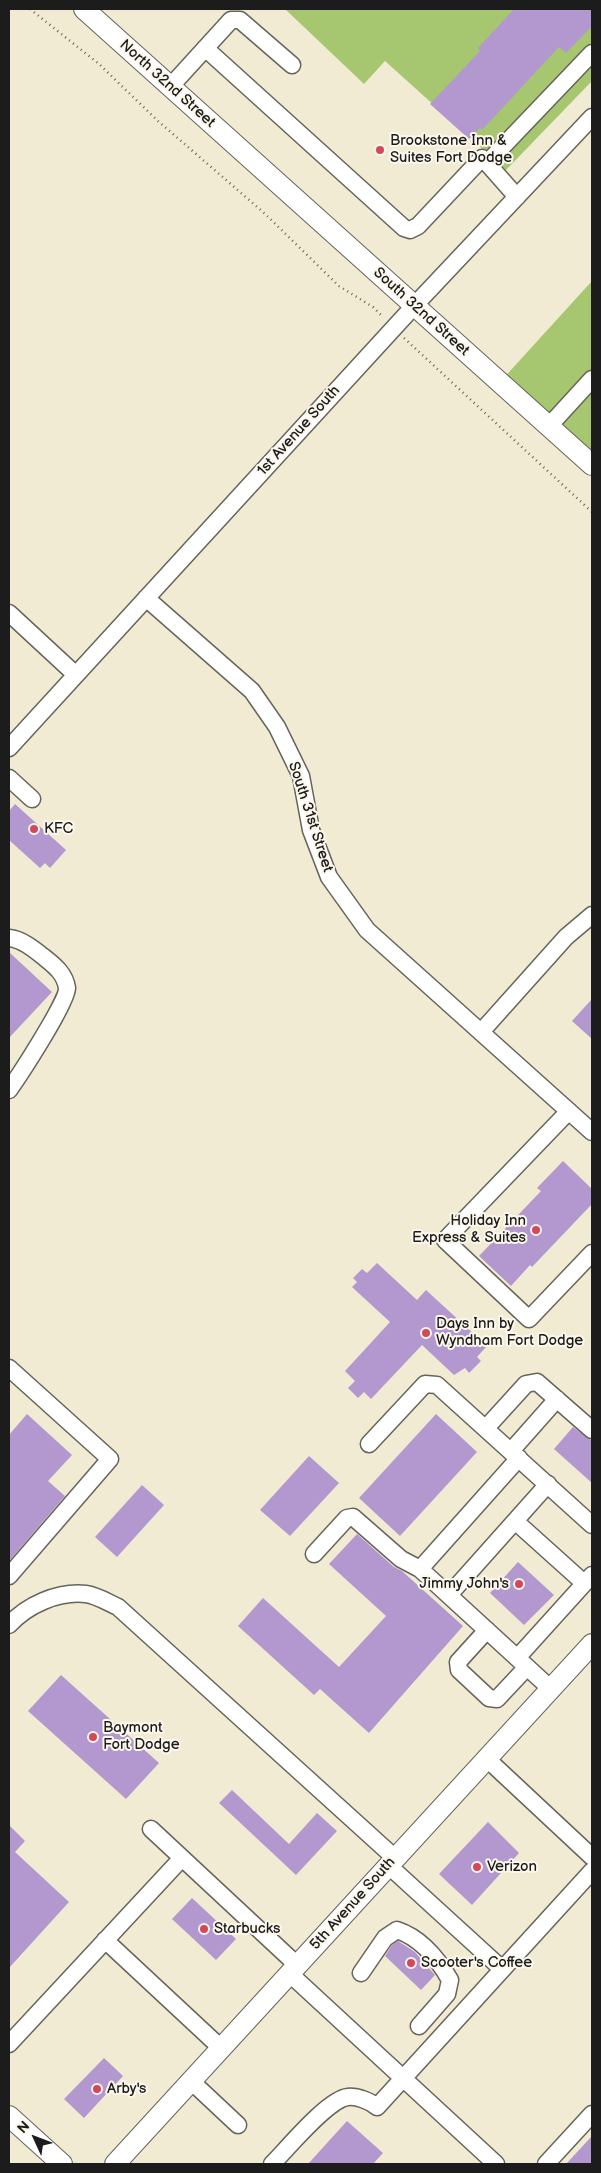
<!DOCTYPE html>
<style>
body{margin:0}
#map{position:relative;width:601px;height:2173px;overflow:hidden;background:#f2ebd3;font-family:"Balsamiq Sans",sans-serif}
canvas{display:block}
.frame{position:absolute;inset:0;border:10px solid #1c1c1c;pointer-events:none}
.north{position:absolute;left:10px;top:2113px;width:50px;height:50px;-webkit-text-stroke:4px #fbf7ec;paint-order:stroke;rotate:313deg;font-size:14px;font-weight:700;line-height:20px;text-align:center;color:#1c1c1c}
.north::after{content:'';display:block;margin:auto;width:18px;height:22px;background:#1c1c1c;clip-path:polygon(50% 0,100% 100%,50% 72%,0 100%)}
</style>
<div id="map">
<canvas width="601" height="2173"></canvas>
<div class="frame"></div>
<div class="north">N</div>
</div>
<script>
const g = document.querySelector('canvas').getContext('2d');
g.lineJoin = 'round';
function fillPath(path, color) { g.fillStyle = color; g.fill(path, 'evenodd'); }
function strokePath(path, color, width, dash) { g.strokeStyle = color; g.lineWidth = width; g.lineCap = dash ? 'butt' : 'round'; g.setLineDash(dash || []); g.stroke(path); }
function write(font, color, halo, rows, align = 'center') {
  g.font = font + ' "Balsamiq Sans",sans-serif'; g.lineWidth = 4; g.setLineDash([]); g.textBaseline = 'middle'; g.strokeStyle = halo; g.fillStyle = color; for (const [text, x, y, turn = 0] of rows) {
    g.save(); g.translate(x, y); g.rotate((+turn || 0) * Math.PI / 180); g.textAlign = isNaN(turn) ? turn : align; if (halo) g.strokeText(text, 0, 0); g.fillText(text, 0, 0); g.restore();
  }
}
const green = new Path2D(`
 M 285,9 L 592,9 L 592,81 L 506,170 L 385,61 L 364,84 Z
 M 592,281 L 592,465 L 500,382 Z`);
const building = new Path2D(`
 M 514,9 L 592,9 L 592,26 L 566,53 L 559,47 L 482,130 L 480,128 L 469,139 L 430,104 L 480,51 L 478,48 Z
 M 15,804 L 66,850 L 50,868 L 45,863 L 40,868 L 9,840 L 9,811 Z
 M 9,952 L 52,992 L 9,1038 Z
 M 592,999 L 592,1039 L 572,1021 Z
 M 563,1161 L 592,1189 L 592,1204 L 532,1267 L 530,1265 L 511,1286 L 479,1256 L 541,1191 L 537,1188 Z
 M 377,1263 L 417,1300 L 426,1290 L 487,1346 L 477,1357 L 481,1361 L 469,1373 L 465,1368 L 454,1375 L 422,1345 L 371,1399 L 364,1392 L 358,1398 L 348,1388 L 355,1381 L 345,1371 L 390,1322 L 352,1287 L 357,1282 L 353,1278 L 362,1269 L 367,1273 Z
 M 27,1414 L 72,1455 L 48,1481 L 65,1496 L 9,1561 L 9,1435 Z
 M 436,1414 L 477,1452 L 400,1536 L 359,1498 Z
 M 573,1427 L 592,1441 L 592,1483 L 554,1449 Z
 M 309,1456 L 339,1483 L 290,1536 L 260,1510 Z
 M 142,1485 L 164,1505 L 117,1557 L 95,1537 Z
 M 357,1534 L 394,1567 L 402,1571 L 463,1626 L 369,1733 L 320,1689 L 314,1695 L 238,1626 L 263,1598 L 339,1667 L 386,1616 L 329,1564 Z
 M 518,1562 L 554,1595 L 524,1625 L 490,1593 Z
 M 61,1675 L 159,1763 L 126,1799 L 28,1711 Z
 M 232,1790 L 289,1844 L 317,1813 L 337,1831 L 296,1875 L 219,1803 Z
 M 488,1822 L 519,1853 L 472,1905 L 439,1874 Z
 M 9,1825 L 25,1841 L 15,1852 L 69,1902 L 9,1968 Z
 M 192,1898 L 236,1939 L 216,1960 L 172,1919 Z
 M 398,1941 L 415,1952 L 435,1975 L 421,1990 L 385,1956 L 392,1945 Z
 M 104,2058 L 123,2076 L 84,2118 L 64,2099 Z
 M 347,2121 L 383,2153 L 373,2164 L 308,2164 Z
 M 592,2136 L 592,2164 L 566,2164 Z`);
const path = new Path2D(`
 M 30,9 L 99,64 L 158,121 L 263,212 L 339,286 L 373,307 L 383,317
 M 404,338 L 592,512`);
const minor = new Path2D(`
 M 205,48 L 404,228 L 410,230 L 418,226 L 482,158
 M 170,87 L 231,20 L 240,20 L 292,65
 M 517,197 L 487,163 L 592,53
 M 549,426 L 592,379
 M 146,598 L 252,691 L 277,727 L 301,776 L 311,830 L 329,877 L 367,930 L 592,1132
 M 9,613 L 76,675
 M 9,748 L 414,306 L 592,117
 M 9,778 L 32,799
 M 9,938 C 22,939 35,950 45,958 C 55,966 65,974 67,988 C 68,1001 19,1076 9,1090
 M 481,1032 L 566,937 L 592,915
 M 569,1111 L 445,1240 L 529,1319 L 592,1253
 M 9,1368 L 110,1459 L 9,1576
 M 486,1428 L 526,1384 L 537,1382 L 592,1430
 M 369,1444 L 425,1384 L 437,1385 L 592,1525
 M 511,1451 L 557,1399
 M 519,1458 L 420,1569 L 551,1689
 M 515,1521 L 584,1583
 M 314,1554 L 347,1518 L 353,1517 L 401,1559 L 420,1569
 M 449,1595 L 548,1484
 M 9,1625 C 27,1605 58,1591 86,1594 C 96,1595 109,1603 118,1607 L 395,1858
 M 487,1630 L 458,1662 L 459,1670 L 489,1698 L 497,1699 L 527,1667
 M 517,1658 L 592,1575
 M 486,1758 L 592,1857
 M 151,1829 L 297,1965
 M 388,1865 L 502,1969
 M 105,1940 L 221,2048
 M 289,1973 L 496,2164
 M 361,1973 L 385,1938 L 397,1930 C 421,1938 438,1959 450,1980 L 447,1994 L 419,2026
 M 9,2044 L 182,1858
 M 191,2081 L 238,2125
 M 272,2164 C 288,2148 328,2099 348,2097 C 357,2096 370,2101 377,2107 L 592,1871
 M 546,2164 L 592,2114`);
const major = new Path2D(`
 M 84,9 L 592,465
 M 9,2116 L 62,2164
 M 115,2164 L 592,1644`);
const markers = [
 [380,150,5,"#d1495b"],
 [34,829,5,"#d1495b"],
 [536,1230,5,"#d1495b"],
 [426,1333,5,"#d1495b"],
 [519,1584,5,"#d1495b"],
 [93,1737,5,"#d1495b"],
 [477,1867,5,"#d1495b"],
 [204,1929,5,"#d1495b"],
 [411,1963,5,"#d1495b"],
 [97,2089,5,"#d1495b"]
];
const streetNames = [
 ["North 32nd Street",167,84,42],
 ["South 32nd Street",421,312,42],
 ["1st Avenue South",299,431,-48],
 ["South 31st Street",310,817,72],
 ["5th Avenue South",353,1904,-48]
];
const poiNames = [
 ["Brookstone Inn &",390,141],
 ["Suites Fort Dodge",390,158],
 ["KFC",44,829],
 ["Holiday Inn",526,1221,"right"],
 ["Express & Suites",526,1238,"right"],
 ["Days Inn by",436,1324],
 ["Wyndham Fort Dodge",436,1341],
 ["Jimmy John's",509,1584,"right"],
 ["Baymont",103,1728],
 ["Fort Dodge",103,1745],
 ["Verizon",487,1867],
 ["Starbucks",214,1929],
 ["Scooter's Coffee",421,1963],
 ["Arby's",107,2089]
];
fillPath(green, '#a6c76f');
fillPath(building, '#b298ce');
strokePath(minor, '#67645c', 19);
strokePath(major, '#67645c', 22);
strokePath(path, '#67645c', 2.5, [1, 4]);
strokePath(minor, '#fff', 16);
strokePath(major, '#fff', 20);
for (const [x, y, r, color] of markers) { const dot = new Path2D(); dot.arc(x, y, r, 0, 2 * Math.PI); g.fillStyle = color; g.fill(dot); strokePath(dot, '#fbf7ec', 2); }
write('15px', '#1c1c1c', '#fbf7ec', streetNames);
write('15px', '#1c1c1c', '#fbf7ec', poiNames, 'left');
</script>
